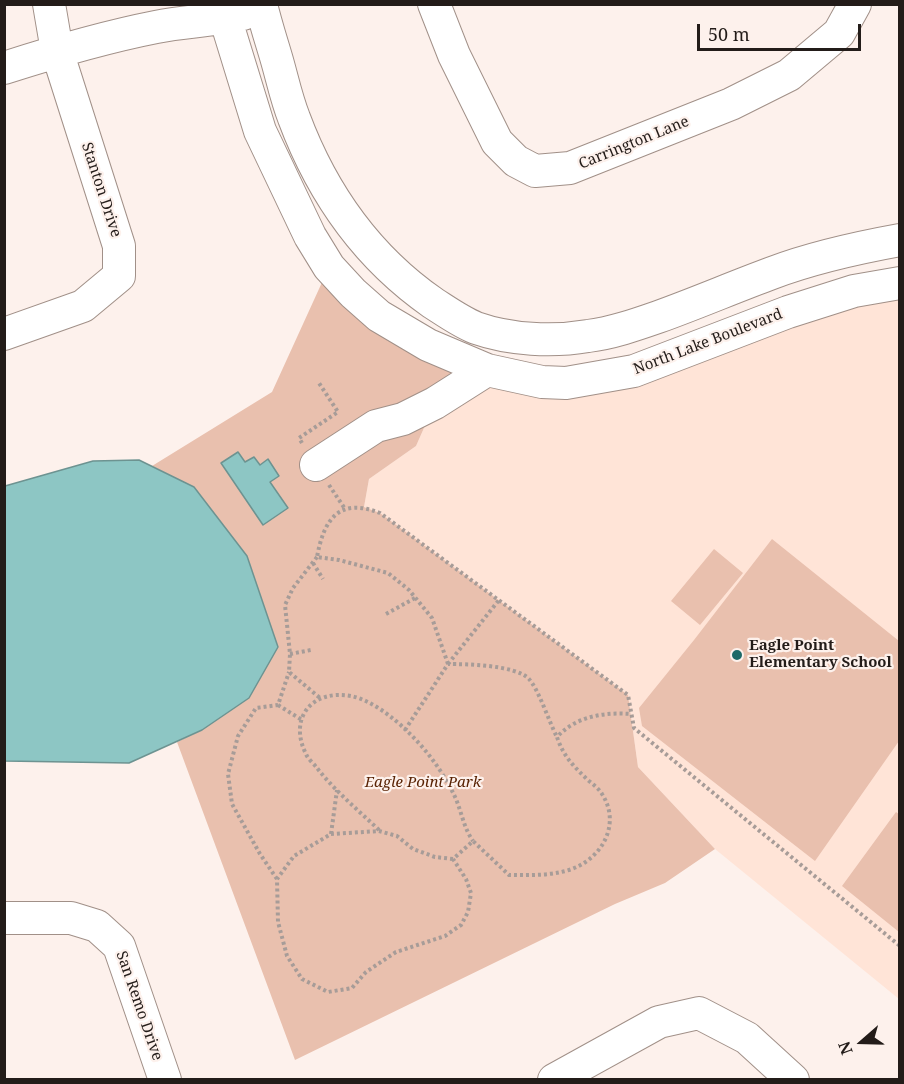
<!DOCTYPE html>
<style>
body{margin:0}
#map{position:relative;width:904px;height:1084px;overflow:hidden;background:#fdf1ec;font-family:"Noto Serif",serif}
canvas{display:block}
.frame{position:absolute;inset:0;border:6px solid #231c19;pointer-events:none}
.north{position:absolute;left:832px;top:1012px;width:60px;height:60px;-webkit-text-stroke:4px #fdf1ec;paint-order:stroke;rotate:250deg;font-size:16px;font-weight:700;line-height:24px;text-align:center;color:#231c19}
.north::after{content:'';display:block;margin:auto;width:21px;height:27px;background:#231c19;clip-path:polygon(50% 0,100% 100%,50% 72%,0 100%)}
.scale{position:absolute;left:697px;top:24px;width:164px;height:27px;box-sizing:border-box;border:3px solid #231c19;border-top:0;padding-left:8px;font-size:18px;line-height:21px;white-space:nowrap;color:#231c19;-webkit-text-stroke:4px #fdf1ec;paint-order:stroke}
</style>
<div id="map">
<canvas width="904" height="1084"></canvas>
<div class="frame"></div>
<div class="north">N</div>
<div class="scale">50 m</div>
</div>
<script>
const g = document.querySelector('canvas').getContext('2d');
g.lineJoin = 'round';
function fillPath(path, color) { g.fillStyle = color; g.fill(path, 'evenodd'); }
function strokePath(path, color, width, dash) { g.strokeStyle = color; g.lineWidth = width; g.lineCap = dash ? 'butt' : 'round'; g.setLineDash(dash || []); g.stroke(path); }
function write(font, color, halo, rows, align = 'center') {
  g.font = font + ' "Noto Serif",serif'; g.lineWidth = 4.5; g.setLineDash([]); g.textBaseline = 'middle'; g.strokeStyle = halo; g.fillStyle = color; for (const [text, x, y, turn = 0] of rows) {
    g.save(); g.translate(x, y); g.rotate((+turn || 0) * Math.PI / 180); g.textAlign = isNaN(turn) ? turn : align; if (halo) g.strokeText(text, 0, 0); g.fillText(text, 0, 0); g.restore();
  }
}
const built = new Path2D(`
 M 899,283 L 899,999 L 715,849 L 638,767 L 628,695 L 380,513 L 364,507 L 369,479 L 416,446 L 435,403 L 487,370 L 542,382 Z`);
const green = new Path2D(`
 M 329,267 L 487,370 L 435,403 L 416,446 L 369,479 L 364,507 L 380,513 L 628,695 L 638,767 L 715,849 L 665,883 L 615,904 L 295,1060 L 177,742 L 202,730 L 278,647 L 247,556 L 194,487 L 152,466 L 272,392 Z
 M 772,539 L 899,641 L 899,741 L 815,861 L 642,726 L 639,708 L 694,640 Z
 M 714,549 L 743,573 L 700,625 L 671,601 Z
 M 896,812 L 900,815 L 899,932 L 842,886 Z`);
const water = new Path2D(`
 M 238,452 L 245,462 L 254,457 L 260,465 L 268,459 L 279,476 L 270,482 L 288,508 L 263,525 L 221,463 Z
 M 139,460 L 194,487 L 247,556 L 278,647 L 249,698 L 202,730 L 129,763 L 5,761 L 5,486 L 93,461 Z`);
const path = new Path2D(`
 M 302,443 L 299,438 L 338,412 L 319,383
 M 329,485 L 345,509
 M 317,557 L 293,588 L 285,605 L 290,654 L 289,672 L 320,698
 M 313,563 L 323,579
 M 386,614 L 415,598
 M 290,654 L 311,650
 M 448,664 L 432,618 L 409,590 L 388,573 L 339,560 L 317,557 C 324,519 339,497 380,513 L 628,695 L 634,728 L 900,946
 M 448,664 L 499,600
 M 278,705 L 302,720
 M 405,730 L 448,664 C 466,664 516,665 529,679 C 539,690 549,722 557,737
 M 379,830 C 358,810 335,791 317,768 C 314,764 308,759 306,754 C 288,718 312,689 351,696 C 371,700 394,718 408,732 C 428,751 445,775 456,799 C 462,814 464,828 473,841
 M 331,834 L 337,790
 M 453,859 L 435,857 L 413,849 L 397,836 L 379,831 L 331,834 L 294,856 L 277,879 L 278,922 L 287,956 L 302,979 L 328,992 L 352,988 L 366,972 L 396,952 L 445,936 L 461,925 L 468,912 L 471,893 L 466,879 L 453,859 L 473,841 L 509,875 C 529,875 549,876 569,870 C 601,860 622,825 602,794 C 599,789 594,785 589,781 C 575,768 563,756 557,737 C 576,716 605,712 631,714
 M 277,879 L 260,854 L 232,804 L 228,774 L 238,736 L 256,708 L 278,705 L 289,672`);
const minor = new Path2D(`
 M 221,4 L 260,131 L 310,236 L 329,267 L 353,293 L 379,316 L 428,345 L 487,370 L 542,382 L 566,383 L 634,371 L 788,312 L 854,291 L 900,283
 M 261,4 C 265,22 271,40 276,57 C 282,77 286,98 294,118 C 322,193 367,257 433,303 C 447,312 461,322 476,328 C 510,340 553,342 588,336 C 612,333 635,325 658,317 C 697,303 734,287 772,273 C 814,257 856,248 900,240
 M 434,4 L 454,55 L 497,142 L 516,161 L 535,171 L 570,168 L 731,104 L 789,75 L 839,33 L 855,4
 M 4,68 C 54,52 105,37 156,27 C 185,21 214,21 243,14
 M 4,334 L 83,306 L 119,276 L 119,246 L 57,51 L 49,4
 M 316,465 L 376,426 L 403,419 L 435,403 L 487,370
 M 4,918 L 71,918 L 97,926 L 119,946 L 165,1080
 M 554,1080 L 659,1022 L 699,1013 L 747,1038 L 793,1080`);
const markers = [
 [737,655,6,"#1d6967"]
];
const streetNames = [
 ["Carrington Lane",634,143,-22],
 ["Stanton Drive",101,190,72],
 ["North Lake Boulevard",708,342,-21],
 ["San Remo Drive",139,1006,71]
];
const poiNames = [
 ["Eagle Point",749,646],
 ["Elementary School",749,663]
];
const parkNames = [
 ["Eagle Point Park",423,783]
];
fillPath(built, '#ffe4d7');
fillPath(green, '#e9c0ae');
fillPath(water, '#8dc6c4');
strokePath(water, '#6d9391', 1.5);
strokePath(minor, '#a19088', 34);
strokePath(path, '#a79c98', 4, [3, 3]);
strokePath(minor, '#fff', 32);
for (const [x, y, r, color] of markers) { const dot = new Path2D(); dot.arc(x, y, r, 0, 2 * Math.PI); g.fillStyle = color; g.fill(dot); strokePath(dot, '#fdf1ec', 2); }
write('15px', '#231c19', '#fdf1ec', streetNames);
write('bold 15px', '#231c19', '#fdf1ec', poiNames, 'left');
write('italic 15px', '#592304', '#fdf1ec', parkNames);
</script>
